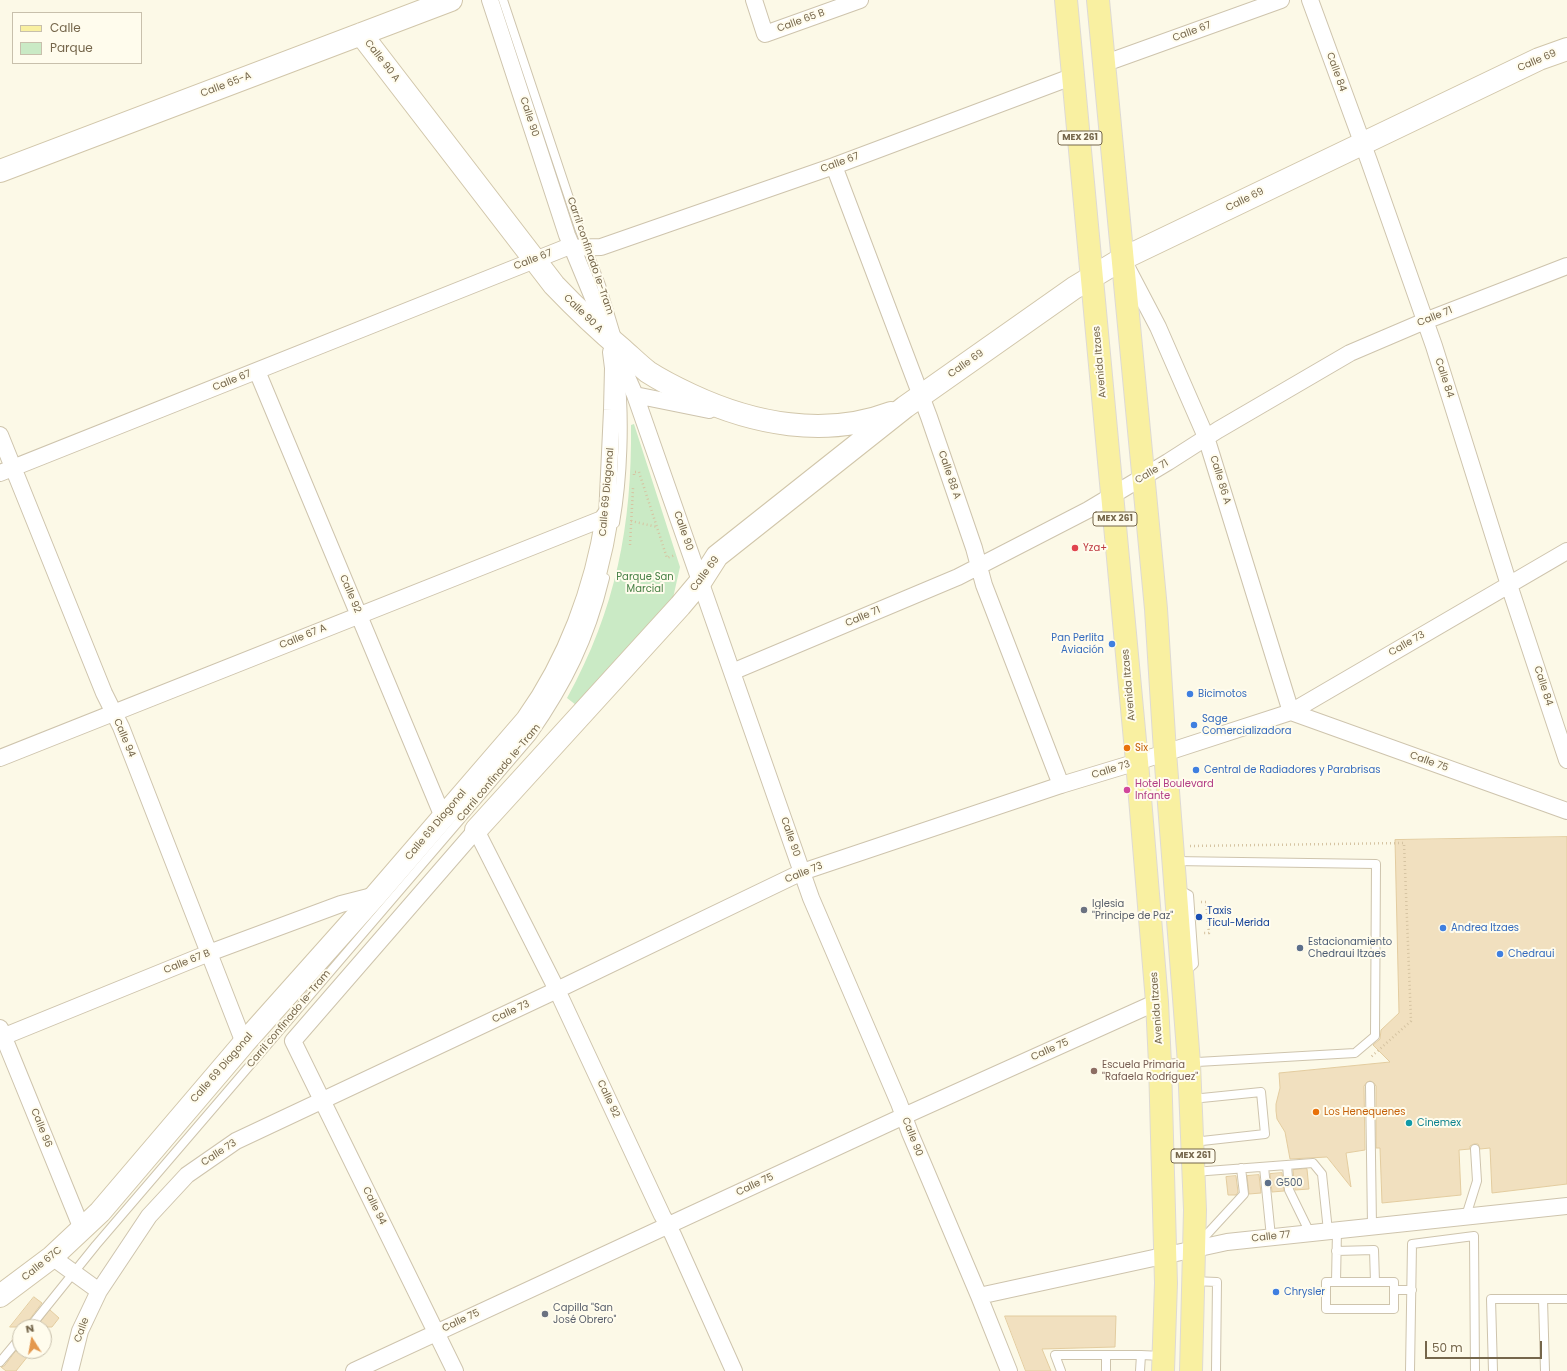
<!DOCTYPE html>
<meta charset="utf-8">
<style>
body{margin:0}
#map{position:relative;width:1567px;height:1371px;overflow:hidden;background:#fcf9e7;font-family:Poppins,sans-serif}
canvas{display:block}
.legend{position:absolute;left:12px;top:12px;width:130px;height:52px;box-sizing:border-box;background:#fffced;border:1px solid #c8c0ac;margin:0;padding:5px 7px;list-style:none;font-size:12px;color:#75664b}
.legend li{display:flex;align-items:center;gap:8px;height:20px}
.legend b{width:20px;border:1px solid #c8c0ac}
.north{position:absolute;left:12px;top:1319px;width:40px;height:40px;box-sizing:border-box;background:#fffced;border:1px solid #c8c0ac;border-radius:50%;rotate:349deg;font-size:11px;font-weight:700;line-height:16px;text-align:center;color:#75664b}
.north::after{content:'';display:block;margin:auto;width:14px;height:18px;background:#e4984e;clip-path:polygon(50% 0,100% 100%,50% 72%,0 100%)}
.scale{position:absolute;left:1425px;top:1341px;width:117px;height:18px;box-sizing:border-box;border:2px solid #75664b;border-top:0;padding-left:5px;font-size:12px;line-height:14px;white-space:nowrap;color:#75664b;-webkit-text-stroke:3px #fffced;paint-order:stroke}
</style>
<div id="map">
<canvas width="1567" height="1371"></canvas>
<ul class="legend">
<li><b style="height:5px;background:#f9f0a1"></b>Calle</li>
<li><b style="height:11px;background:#caeac5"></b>Parque</li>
</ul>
<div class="north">N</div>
<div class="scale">50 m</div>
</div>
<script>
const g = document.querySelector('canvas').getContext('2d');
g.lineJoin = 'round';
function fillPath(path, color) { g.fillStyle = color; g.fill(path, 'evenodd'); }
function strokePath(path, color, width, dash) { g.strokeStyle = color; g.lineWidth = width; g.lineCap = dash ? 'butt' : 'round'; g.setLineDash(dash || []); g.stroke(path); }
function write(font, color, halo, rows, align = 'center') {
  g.font = font + ' Poppins,sans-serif'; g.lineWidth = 4; g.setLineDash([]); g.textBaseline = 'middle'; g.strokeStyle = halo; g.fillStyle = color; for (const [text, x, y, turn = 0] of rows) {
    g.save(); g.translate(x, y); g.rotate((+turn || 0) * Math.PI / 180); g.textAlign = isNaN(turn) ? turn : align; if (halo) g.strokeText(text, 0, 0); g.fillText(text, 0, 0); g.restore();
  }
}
const green = new Path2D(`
 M 634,424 L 680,567 L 673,598 L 576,705 L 567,698 C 616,609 632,526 631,425 Z`);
const building = new Path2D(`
 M 1567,837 L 1567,1184 L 1492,1193 L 1490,1148 L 1480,1149 L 1478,1144 L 1474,1144 L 1470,1146 L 1470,1149 L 1459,1150 L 1461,1195 L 1382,1203 L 1380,1148 L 1376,1148 L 1376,1086 L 1374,1083 L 1370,1081 L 1367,1082 L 1364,1086 L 1365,1150 L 1346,1153 L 1351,1187 L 1327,1157 L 1290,1159 L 1285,1132 L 1277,1119 L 1276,1111 L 1276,1104 L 1280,1088 L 1279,1073 L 1390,1062 L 1373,1045 L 1380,1039 L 1381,1030 L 1399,1013 L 1395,840 Z
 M 1307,1169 L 1309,1189 L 1295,1190 L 1293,1170 Z
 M 1282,1173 L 1284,1191 L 1272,1192 L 1270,1174 Z
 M 1259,1175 L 1261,1193 L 1249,1194 L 1247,1176 Z
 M 1236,1176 L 1238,1192 L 1236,1195 L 1228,1195 L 1226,1177 Z
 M 34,1297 L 42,1303 L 26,1324 L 25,1327 L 10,1327 Z
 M 50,1310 L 59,1318 L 52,1327 L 37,1327 Z
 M 1005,1316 L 1116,1316 L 1115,1347 L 1042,1349 L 1051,1371 L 1026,1371 Z
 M 16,1351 L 32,1351 L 16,1371 L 6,1371 L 1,1367 L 4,1366 Z`);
const path = new Path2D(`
 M 634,475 L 634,472 L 639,472 L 667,558 L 675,555
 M 631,521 L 657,527
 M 630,545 L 633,488
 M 1190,846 L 1404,843 L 1411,1021 L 1371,1057
 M 1201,902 L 1206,902 L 1209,933 L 1203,933`);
const lane = new Path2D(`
 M 503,0 L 579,228 L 601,285 L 617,338
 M 615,523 C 623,478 625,419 620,373
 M 1178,889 L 1189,895 L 1194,964 L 1184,973
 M 1162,1064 L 1355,1053 L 1375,1036 L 1376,864 L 1174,861
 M 1370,1086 L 1372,1226
 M 1192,1099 L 1261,1092 L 1265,1134 L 1193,1142
 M 1287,1165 L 1289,1190 L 1310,1233
 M 1264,1167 L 1271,1237
 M 1194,1172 L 1313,1163 L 1322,1174 L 1328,1231
 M 1466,1216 L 1477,1181 L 1475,1149
 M 1198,1244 L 1244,1194 L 1241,1168
 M 1336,1251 L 1374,1250 L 1375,1282
 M 1193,1281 L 1217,1282 L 1216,1371
 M 1326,1282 L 1394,1282 L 1394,1309 L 1326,1309 Z
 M 1336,1282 L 1337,1230
 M 1394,1290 L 1412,1290
 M 1543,1299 L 1545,1371
 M 30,1327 L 96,1245 L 532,736 C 568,684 590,640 605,578
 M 1106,1355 L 1106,1371
 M 0,1362 L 20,1338
 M 1061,1371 L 1055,1355 L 1141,1355
 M 1140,1371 L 1141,1355 L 1162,1356
 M 1410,1371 L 1412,1244 L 1474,1236 L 1475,1371
 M 1493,1371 L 1491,1299 L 1567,1299`);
const street = new Path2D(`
 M 490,0 L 567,235 L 610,339 L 635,395 L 811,898 L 899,1103 L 910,1133 L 979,1296 L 1009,1371
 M 754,0 L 765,34 L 860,0
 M 1310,0 L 1369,161 L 1434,346 L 1509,585 L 1567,760
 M 1103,64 L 1281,0
 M 834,166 L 929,417 L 974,548 L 984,585 L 1061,785
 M 1126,266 L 1158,327 L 1206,437 L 1291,712
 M 257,371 L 443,817
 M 635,395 L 709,410
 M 0,435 L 104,693 L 121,727 L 244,1043
 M 0,473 L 565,248 L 601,247 L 834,166 L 1074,76
 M 732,672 L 958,577 L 1088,510 L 1168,462 L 1218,430 L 1350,353 L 1425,321 L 1567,266
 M 1291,712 L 1567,811
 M 0,758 L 607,517 L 612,410 L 613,368 L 611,352
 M 0,1028 L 82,1229
 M 0,1038 L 209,953 L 341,904 L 376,895
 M 52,1257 L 99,1291
 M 979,1296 L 1227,1242 L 1567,1206
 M 70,1371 L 80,1331 L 99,1291 L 149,1216 L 187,1175 L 236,1141 L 557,990 L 802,872 L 1061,785 L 1137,762 L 1291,712 L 1567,551
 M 354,1371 L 904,1116 L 1157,1002
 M 455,1371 L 293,1041 L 476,830 L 557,990 L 662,1215 L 673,1235 L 734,1371`);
const secondary = new Path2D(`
 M 361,34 L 554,285 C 576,308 599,330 623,350 C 631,357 639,365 648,372 C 662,381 676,388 691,395 C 753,424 825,438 891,413
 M 0,171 L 451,0
 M 476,830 L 680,606 L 701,581 L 717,556 L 905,407 L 1074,288 L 1122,259 L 1539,59 L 1567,49
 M 0,1296 L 52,1257 L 100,1212 L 244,1043 L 376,895 L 527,720 C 569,661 596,589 607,517`);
const primary = new Path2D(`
 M 1066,0 L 1137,762 L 1157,1002 L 1160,1064 L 1166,1283 L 1163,1371
 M 1098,0 L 1156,609 L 1165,752 L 1189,1063 L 1195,1210 L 1191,1371`);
const markers = [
 [1075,548,4,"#e0444e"],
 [1112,644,4,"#3f7fe0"],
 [1190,694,4,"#3f7fe0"],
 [1194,725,4,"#3f7fe0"],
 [1127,748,4,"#e8710a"],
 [1196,770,4,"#3f7fe0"],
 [1127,790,4,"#d1479c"],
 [1084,910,4,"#6b7280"],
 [1199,917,4,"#1a4fb4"],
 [1443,928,4,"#3f7fe0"],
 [1300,948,4,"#5c6f8a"],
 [1500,954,4,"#3f7fe0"],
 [1094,1071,4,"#8d6e63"],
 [1316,1112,4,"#e8710a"],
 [1409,1123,4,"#0f9aa8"],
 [1268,1183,4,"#5c6f8a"],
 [1276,1292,4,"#3f7fe0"],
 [545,1314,4,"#6b7280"]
];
const shields = [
 [1080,138,44],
 [1115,519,44],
 [1193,1156,44]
];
const shieldNames = [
 ["MEX 261",1080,138],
 ["MEX 261",1115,519],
 ["MEX 261",1193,1156]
];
const streetNames = [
 ["Calle 65 B",801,21,-20],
 ["Calle 67",1192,32,-20],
 ["Calle 90 A",382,61,52],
 ["Calle 69",1537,61,-23],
 ["Calle 84",1336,72,70],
 ["Calle 65-A",226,85,-21],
 ["Calle 90",529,117,72],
 ["Calle 67",840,163,-20],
 ["Calle 69",1245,200,-26],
 ["Carril confinado Ie-Tram",590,256,71],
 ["Calle 67",533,260,-21],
 ["Calle 90 A",583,314,44],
 ["Calle 71",1435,317,-22],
 ["Avenida Itzaes",1100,362,-95],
 ["Calle 69",966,364,-35],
 ["Calle 84",1444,378,72],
 ["Calle 67",232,381,-22],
 ["Calle 71",1152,472,-31],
 ["Calle 88 A",949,475,71],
 ["Calle 86 A",1220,480,73],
 ["Calle 69 Diagonal",607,492,-85],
 ["Calle 90",683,531,71],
 ["Calle 69",705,574,-53],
 ["Calle 92",350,594,67],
 ["Calle 71",863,617,-23],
 ["Calle 67 A",303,637,-22],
 ["Calle 73",1407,644,-30],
 ["Avenida Itzaes",1129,685,-95],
 ["Calle 84",1543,686,72],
 ["Calle 94",124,738,67],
 ["Calle 75",1429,762,20],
 ["Calle 73",1111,770,-17],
 ["Carril confinado Ie-Tram",499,773,-50],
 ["Calle 69 Diagonal",436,825,-50],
 ["Calle 90",790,837,71],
 ["Calle 73",804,873,-22],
 ["Calle 67 B",187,962,-22],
 ["Avenida Itzaes",1157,1008,-94],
 ["Calle 73",511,1012,-25],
 ["Carril confinado Ie-Tram",289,1019,-50],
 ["Calle 75",1050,1050,-24],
 ["Calle 69 Diagonal",222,1068,-49],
 ["Calle 92",608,1099,65],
 ["Calle 96",41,1128,68],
 ["Calle 90",912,1137,69],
 ["Calle 73",219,1153,-33],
 ["Calle 75",755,1185,-25],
 ["Calle 94",374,1206,64],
 ["Calle 77",1271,1237,-6],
 ["Calle 67C",42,1264,-39],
 ["Calle 75",461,1321,-25],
 ["Calle",82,1330,-70]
];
const healthNames = [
 ["Yza+",1083,548]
];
const parkNames = [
 ["Parque San",645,577],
 ["Marcial",645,589]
];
const shopNames = [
 ["Pan Perlita",1104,638,"right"],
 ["Aviación",1104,650,"right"],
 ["Bicimotos",1198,694],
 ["Sage",1202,719],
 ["Comercializadora",1202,731],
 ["Central de Radiadores y Parabrisas",1204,770],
 ["Andrea Itzaes",1451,928],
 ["Chedraui",1508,954],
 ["Chrysler",1284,1292]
];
const foodNames = [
 ["Six",1135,748],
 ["Los Henequenes",1324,1112]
];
const hotelNames = [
 ["Hotel Boulevard",1135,784],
 ["Infante",1135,796]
];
const worshipNames = [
 ["Iglesia",1092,904],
 ["\"Principe de Paz\"",1092,916],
 ["Capilla \"San",553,1308],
 ["José Obrero\"",553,1320]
];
const transitNames = [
 ["Taxis",1207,911],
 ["Ticul-Merida",1207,923]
];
const serviceNames = [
 ["Estacionamiento",1308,942],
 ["Chedraui Itzaes",1308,954],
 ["G500",1276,1183]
];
const educationNames = [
 ["Escuela Primaria",1102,1065],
 ["\"Rafaela Rodríguez\"",1102,1077]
];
const cultureNames = [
 ["Cinemex",1417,1123]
];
fillPath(green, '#caeac5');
fillPath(building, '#f1e0bf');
strokePath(building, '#e3cc9f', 1);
strokePath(lane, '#cec4ad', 10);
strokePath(street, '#cec4ad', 18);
strokePath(secondary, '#d1c6aa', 24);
strokePath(primary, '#dedad4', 24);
strokePath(path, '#d6c4a2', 2.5, [1, 3]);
strokePath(lane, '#fff', 8);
strokePath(street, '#fff', 16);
strokePath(secondary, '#fff', 22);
strokePath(primary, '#f9f0a1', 22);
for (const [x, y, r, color] of markers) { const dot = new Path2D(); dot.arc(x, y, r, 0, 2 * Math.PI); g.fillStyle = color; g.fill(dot); strokePath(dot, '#fffced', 1.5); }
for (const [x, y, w] of shields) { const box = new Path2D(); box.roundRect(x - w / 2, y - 7, w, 14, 3); g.fillStyle = '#fffced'; g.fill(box); strokePath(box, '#75664b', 1); }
write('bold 9px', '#75664b', null, shieldNames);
write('10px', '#75664b', '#fffced', streetNames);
write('10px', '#be3a42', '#fffced', healthNames, 'left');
write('10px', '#488146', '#fffced', parkNames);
write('10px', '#366cbe', '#fffced', shopNames, 'left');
write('10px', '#c56008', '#fffced', foodNames, 'left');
write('10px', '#b23c85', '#fffced', hotelNames, 'left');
write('10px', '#5b616d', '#fffced', worshipNames, 'left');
write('10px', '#164399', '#fffced', transitNames, 'left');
write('10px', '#4e5e75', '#fffced', serviceNames, 'left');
write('10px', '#785e54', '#fffced', educationNames, 'left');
write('10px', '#0d838f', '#fffced', cultureNames, 'left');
</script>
